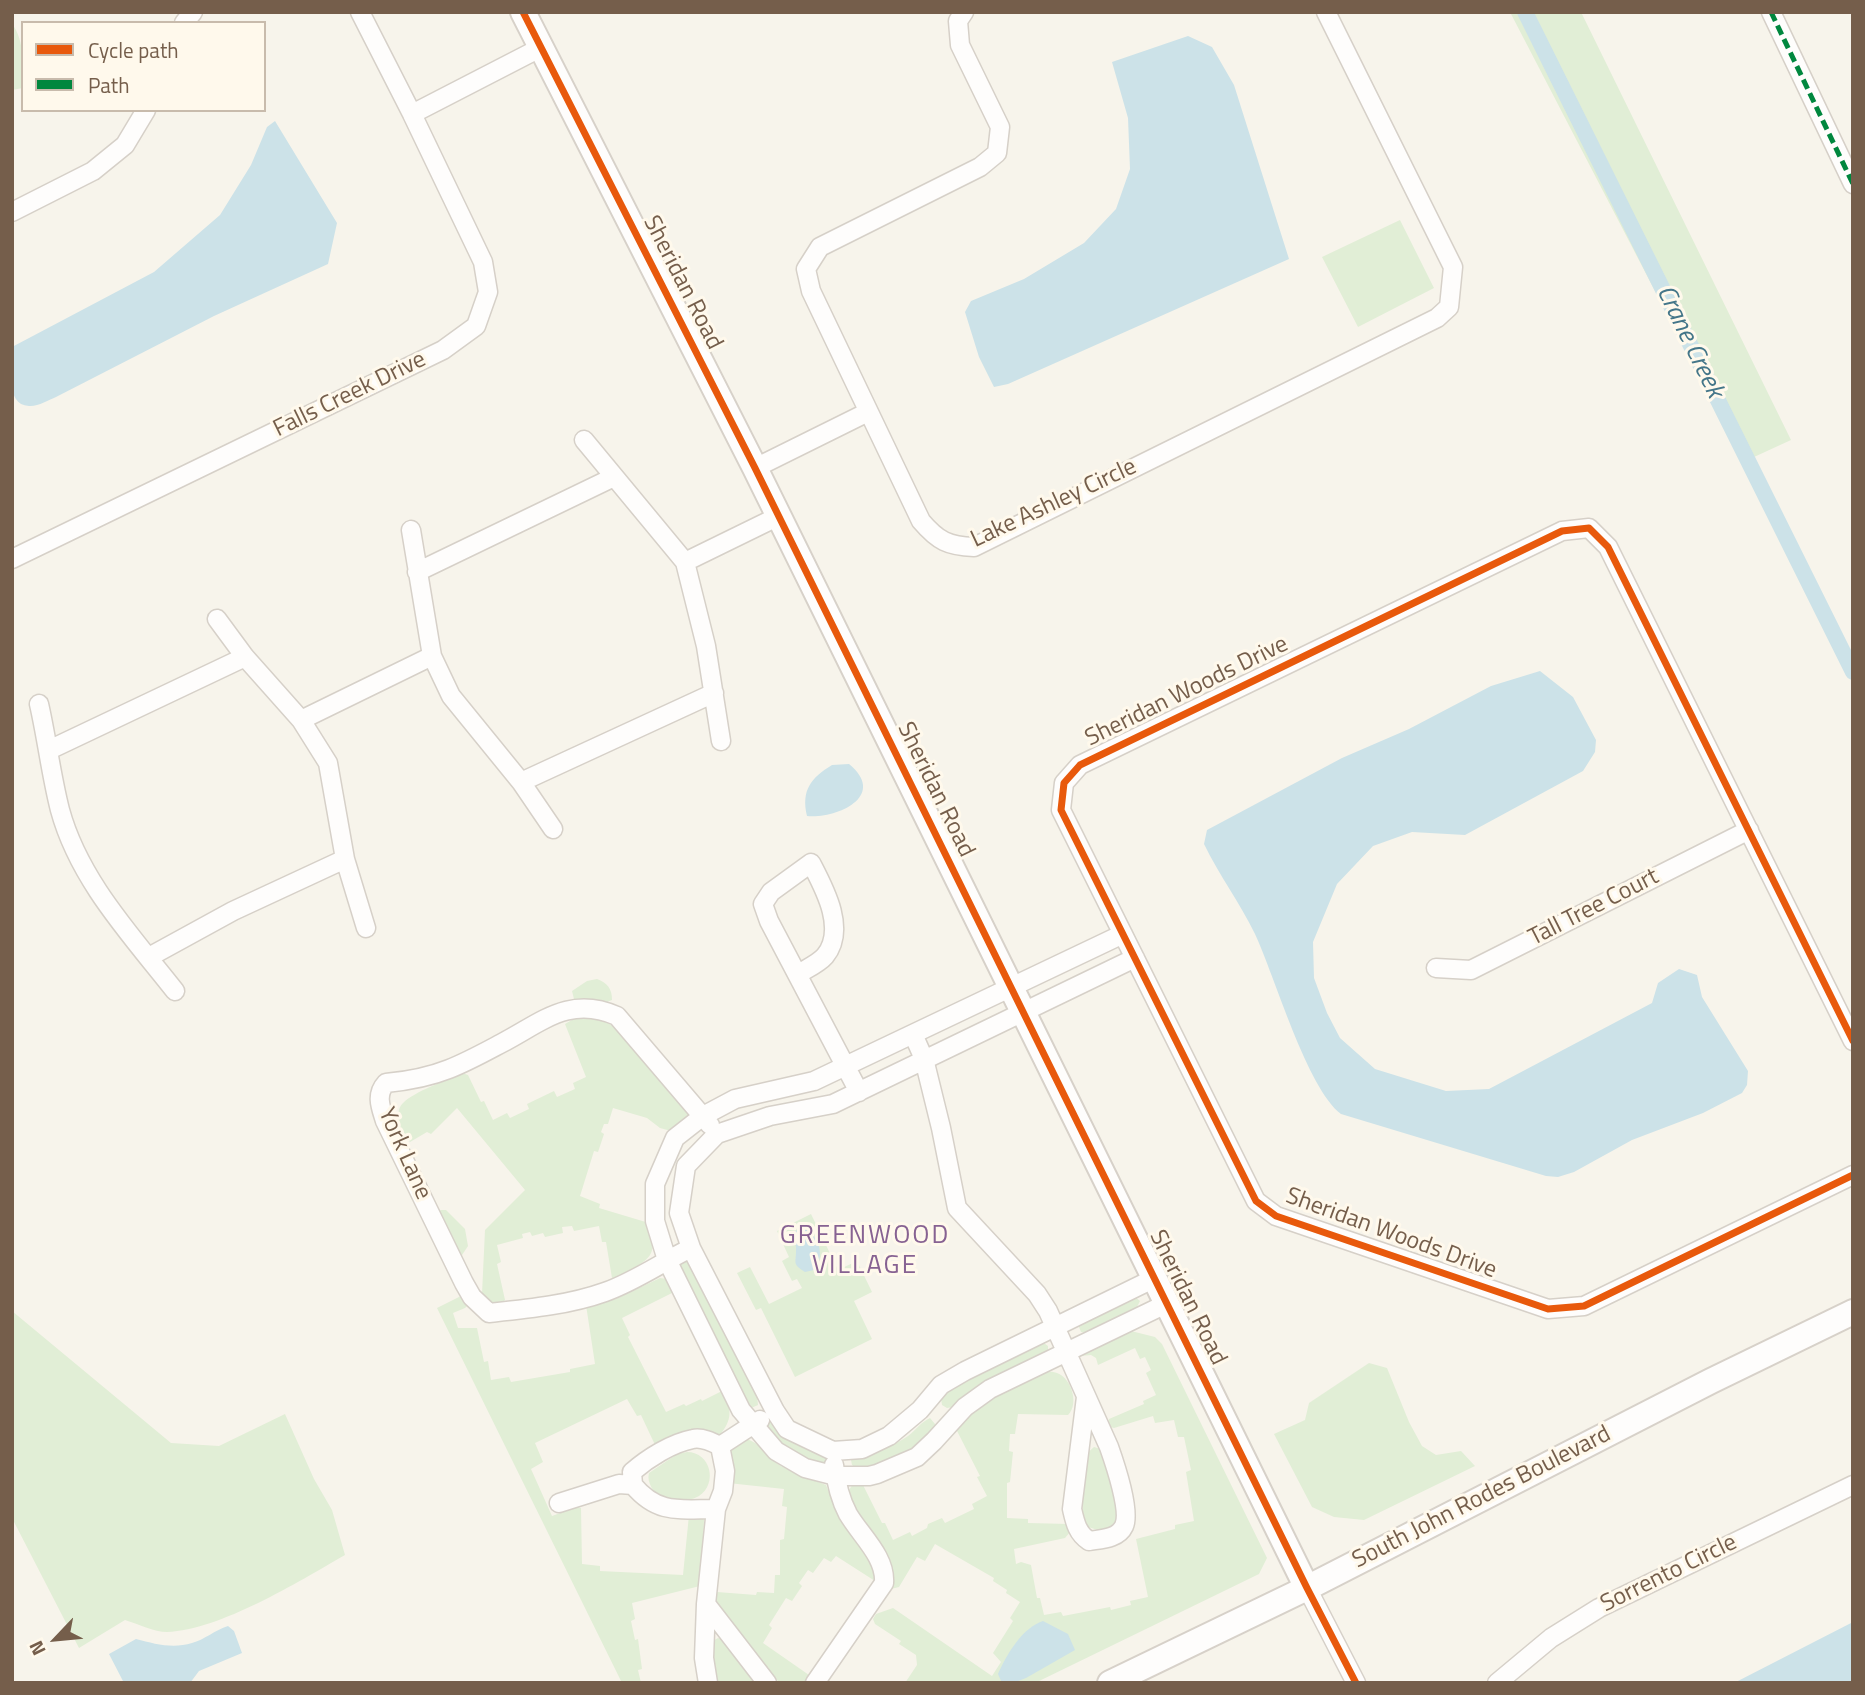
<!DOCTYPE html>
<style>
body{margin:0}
#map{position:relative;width:1865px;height:1695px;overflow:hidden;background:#f7f4eb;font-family:"Titillium Web",sans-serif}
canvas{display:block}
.frame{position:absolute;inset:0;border:14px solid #755e4b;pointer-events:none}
.legend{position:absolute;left:21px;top:21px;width:245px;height:91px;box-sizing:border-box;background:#fff9ec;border:2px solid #c8bbac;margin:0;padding:9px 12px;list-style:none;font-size:21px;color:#755e4b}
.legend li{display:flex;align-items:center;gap:14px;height:35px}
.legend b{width:35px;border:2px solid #c8bbac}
.north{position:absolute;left:21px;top:1604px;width:70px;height:70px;-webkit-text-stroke:5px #fff9ec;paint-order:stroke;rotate:244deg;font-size:19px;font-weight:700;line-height:28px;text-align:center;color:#755e4b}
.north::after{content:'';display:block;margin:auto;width:24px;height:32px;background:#755e4b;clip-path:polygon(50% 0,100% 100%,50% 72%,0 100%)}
</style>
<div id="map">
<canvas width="1865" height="1695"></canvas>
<div class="frame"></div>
<ul class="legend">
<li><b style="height:9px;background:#e8590c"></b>Cycle path</li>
<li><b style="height:9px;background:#00873e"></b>Path</li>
</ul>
<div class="north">N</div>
</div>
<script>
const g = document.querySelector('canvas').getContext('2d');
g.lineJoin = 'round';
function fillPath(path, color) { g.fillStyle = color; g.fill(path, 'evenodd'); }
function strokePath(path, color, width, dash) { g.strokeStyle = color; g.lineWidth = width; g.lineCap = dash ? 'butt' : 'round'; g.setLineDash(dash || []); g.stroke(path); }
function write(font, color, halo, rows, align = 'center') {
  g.font = font + ' "Titillium Web",sans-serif'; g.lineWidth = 6; g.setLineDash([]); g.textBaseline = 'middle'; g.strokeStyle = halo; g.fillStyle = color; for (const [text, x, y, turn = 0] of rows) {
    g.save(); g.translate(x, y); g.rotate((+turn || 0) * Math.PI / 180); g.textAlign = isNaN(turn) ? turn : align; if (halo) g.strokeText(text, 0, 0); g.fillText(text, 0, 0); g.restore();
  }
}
const green = new Path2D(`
 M 1514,12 L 1581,12 L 1791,440 L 1741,463 L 1685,342 L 1682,343 L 1511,14 Z
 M 12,24 C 25,40 23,68 23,88 L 12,90 Z
 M 1400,220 L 1434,288 L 1358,327 L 1322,257 Z
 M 597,979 C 607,983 612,988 612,1000 L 607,1002 L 574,999 L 572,991 L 587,981 Z
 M 592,1016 C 600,1019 610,1023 616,1029 C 631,1042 690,1103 689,1119 L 671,1131 L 660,1128 L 647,1118 L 613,1108 L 608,1124 L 604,1124 L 601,1132 L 604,1134 L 598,1152 L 594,1151 L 580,1196 L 600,1204 L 599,1208 L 649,1223 C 655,1250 656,1255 633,1269 C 626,1274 620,1278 612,1278 L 606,1242 L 602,1242 L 599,1226 L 574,1231 L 572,1226 L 562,1227 L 563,1233 L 545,1237 L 543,1233 L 532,1236 L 530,1232 L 522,1234 L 523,1238 L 497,1245 L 501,1262 L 497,1264 L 505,1300 L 502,1303 L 487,1302 L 482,1294 L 485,1230 L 525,1190 L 457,1108 L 431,1134 L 427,1132 L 410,1142 C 405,1137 401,1131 399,1124 C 398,1117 397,1109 403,1103 C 415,1091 446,1081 462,1073 L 468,1075 L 481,1102 L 484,1101 L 493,1120 L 507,1113 L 510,1118 L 529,1109 L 527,1104 L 554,1091 L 557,1097 L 575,1089 L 573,1083 L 586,1077 L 565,1024 L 575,1018 Z
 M 441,1210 L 446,1210 L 465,1229 L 468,1246 L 462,1255 L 457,1254 L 438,1212 Z
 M 811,1214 L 838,1270 L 857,1261 L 872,1292 L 854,1301 L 872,1339 L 795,1377 L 761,1308 L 756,1310 L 737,1273 L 750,1267 L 769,1304 L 802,1288 L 797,1279 L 792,1281 L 782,1261 L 789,1257 L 777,1231 Z
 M 686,1257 L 757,1395 L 758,1405 L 749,1409 L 678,1272 L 677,1260 Z
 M 660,1278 L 667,1279 L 673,1290 L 672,1293 L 622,1318 L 630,1335 L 628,1337 L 666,1412 L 684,1404 L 686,1406 L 701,1399 L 702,1401 L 722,1391 C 732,1410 733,1419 719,1436 L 656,1447 L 641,1415 L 637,1416 L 627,1399 L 535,1443 L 543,1462 L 531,1469 L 552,1516 L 577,1507 L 581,1508 L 582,1564 L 600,1566 L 600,1571 L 683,1575 L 689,1515 L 700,1517 L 704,1520 L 702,1583 L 700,1586 L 632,1603 L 635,1619 L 631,1621 L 635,1640 L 638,1639 L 642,1669 L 638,1670 L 641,1683 L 622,1683 L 437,1308 L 463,1295 L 468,1305 L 465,1308 L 453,1313 L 458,1328 L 477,1328 L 484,1362 L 488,1361 L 491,1380 L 509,1377 L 511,1382 L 570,1372 L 570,1369 L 595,1364 L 586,1305 L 616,1299 Z
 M 1134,1296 L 1140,1301 L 1136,1309 L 1087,1333 L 1081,1332 L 1079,1327 L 1080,1322 Z
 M 12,1311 L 171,1443 L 219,1446 L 285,1414 L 314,1479 L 332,1510 L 345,1555 C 298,1582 220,1630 167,1632 C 154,1632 138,1624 125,1620 L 79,1648 L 12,1518 Z
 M 1131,1331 L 1155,1337 L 1162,1344 L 1267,1558 L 1259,1574 L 1035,1683 L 905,1683 L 917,1665 L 916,1655 L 899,1644 L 901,1641 L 875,1624 L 873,1619 L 876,1614 L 893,1608 L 992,1676 L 1001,1662 L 993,1653 L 1013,1621 L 1010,1618 L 1020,1602 L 1006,1593 L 1007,1590 L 993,1581 L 994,1578 L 935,1544 L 925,1561 L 917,1557 L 899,1587 L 891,1589 L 849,1500 L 849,1490 L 853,1484 L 862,1483 L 882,1523 L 885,1523 L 893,1540 L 910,1532 L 912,1536 L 927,1528 L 928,1524 L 942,1518 L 945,1523 L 974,1509 L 972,1504 L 987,1496 L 977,1477 L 980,1476 L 956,1429 C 958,1425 959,1422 961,1419 C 969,1407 1040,1369 1053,1372 C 1071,1374 1080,1404 1068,1415 L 1018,1414 L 1015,1434 L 1010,1434 L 1009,1451 L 1013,1452 L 1010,1482 L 1007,1483 L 1007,1518 L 1028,1519 L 1028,1523 L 1069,1524 L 1071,1531 L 1065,1538 L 1014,1549 L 1016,1564 L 1021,1562 L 1031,1565 L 1037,1598 L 1040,1598 L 1044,1615 L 1061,1612 L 1063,1616 L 1110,1607 L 1111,1610 L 1131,1605 L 1130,1601 L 1148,1597 L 1136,1539 L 1175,1529 L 1175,1525 L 1194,1521 L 1186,1472 L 1191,1470 L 1184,1437 L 1178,1437 L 1174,1420 L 1155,1423 L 1153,1416 L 1114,1428 L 1107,1426 L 1109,1419 L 1144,1404 L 1143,1401 L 1156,1395 L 1146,1373 L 1151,1370 L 1145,1357 L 1140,1359 L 1135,1348 L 1098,1365 L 1096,1358 L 1091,1355 L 1080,1356 Z
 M 1041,1341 L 1048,1346 L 1048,1353 L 953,1407 L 947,1408 L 942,1405 L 941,1399 L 946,1389 Z
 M 1369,1363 L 1387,1368 L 1409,1422 L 1422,1446 L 1436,1455 L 1461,1451 L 1475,1466 L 1364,1520 L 1334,1517 L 1312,1507 L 1274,1434 L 1305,1420 L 1309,1403 Z
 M 930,1418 L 935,1424 L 935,1428 L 912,1453 L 871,1466 L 856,1468 L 852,1465 L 851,1460 L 854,1456 C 873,1451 893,1447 908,1436 C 916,1430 921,1422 930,1418 Z
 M 767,1420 L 773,1420 L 826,1457 L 828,1463 L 827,1468 L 793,1457 L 761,1424 Z
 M 746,1439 C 760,1442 768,1458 781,1466 C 795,1474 811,1479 826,1485 L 841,1520 L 871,1560 L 878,1578 L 875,1581 L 836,1556 L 831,1562 L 824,1558 L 813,1573 L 808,1570 L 799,1583 L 802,1586 L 792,1601 L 786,1598 L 769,1625 L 772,1628 L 763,1643 L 809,1675 L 805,1683 C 786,1683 778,1688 769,1669 L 718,1611 L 713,1594 L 717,1592 L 756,1595 L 757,1592 L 774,1593 L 775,1575 L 780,1575 L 780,1540 L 784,1539 L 787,1507 L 782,1506 L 784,1489 L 728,1483 L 723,1452 Z
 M 1094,1447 L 1104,1450 L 1106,1455 C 1109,1470 1120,1501 1117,1516 C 1116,1525 1108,1528 1101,1531 L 1088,1527 L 1082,1518 L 1085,1455 Z
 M 687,1452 C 711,1452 718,1484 699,1496 C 687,1503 673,1501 661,1500 C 655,1493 646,1483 649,1473 L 677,1454 Z
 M 718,1638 L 724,1640 L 757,1683 L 717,1683 L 713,1673 L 711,1642 Z`);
const water = new Path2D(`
 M 1188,36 L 1212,47 L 1234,85 L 1289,259 L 1008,384 L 994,387 L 979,357 L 965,312 L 971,301 L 1024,279 L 1084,243 L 1116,209 L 1130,169 L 1128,118 L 1112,62 Z
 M 275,121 L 337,223 L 328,264 L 214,316 L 56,397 C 49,400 37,407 29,406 C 4,405 12,364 12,347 L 154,272 L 220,215 L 251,165 L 267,127 Z
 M 1540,671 L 1573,697 L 1596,740 L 1595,752 L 1583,771 L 1465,835 L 1412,832 L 1373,846 L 1337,884 L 1313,942 L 1314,978 L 1327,1013 L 1340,1038 L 1375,1069 L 1446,1091 L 1489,1089 L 1652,1003 L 1658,983 L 1679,969 L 1697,975 L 1702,997 L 1748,1071 L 1747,1085 L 1742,1093 L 1703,1113 L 1632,1140 L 1574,1172 L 1558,1177 L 1546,1176 L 1341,1114 C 1307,1088 1275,977 1255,934 C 1240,903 1219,875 1204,844 L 1207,830 L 1342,758 L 1409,729 L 1491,686 Z
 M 832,765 L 849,764 C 888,796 837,819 807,816 C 801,790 811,778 832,765 Z
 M 802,1227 C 819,1235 826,1255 814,1270 L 805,1272 C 792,1264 796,1263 796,1251 C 797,1244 793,1239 794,1232 Z
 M 1043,1621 L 1068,1634 L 1075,1650 L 1026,1678 L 1013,1683 L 1002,1683 L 998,1674 C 1007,1654 1022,1628 1043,1621 Z
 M 1853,1622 L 1853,1683 L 1734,1683 Z
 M 228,1626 L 234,1631 L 242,1653 L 199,1671 L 190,1683 L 124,1683 L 109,1654 L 136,1639 C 155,1644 173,1649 192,1643 C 204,1640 215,1630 228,1626 Z`);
const canal = new Path2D(`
 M 1525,12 L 1853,672`);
const street = new Path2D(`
 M 964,12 L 958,21 L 960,45 L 1000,127 L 997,153 L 980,167 L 820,247 L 806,269 L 811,291 L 921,521 C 938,541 948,546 974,547 L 1437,318 L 1449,307 L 1453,267 L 1326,12
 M 1771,12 L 1853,184
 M 184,23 L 193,12
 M 412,114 L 540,48
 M 12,212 L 93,171 L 125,145 L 146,110
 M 584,440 L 685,562 L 706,646 L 721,741
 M 755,468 L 868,412
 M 411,530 L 432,656 L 451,696 L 521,782 L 553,829
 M 12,559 L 443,350 L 476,326 L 488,292 L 483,262 L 412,114 L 360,12
 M 685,562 L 779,516
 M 417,572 L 614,477
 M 217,619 L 245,657 L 301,720 L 328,763 L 345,859 L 366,928
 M 39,704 C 47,739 51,775 60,810 C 79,880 131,935 175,991
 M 301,720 L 432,656
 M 49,750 L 245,657
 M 521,782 L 714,693
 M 1123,934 L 814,1081 L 735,1099 L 703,1116 L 675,1138 L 655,1184 L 655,1221 L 667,1260 L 741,1410 L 776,1451 L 805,1468 L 836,1476 L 869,1476 L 877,1474 L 917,1457 L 934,1441 L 965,1407 L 990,1389 L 1168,1303
 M 149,957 L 233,911 L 345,859
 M 1135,958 L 833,1104 L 770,1116 L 717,1134 L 686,1166 L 679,1213 L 691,1248 L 775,1411 L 787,1429 L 833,1451 L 862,1449 L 889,1436 L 920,1410 L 941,1385 L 965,1371 L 1155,1278
 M 1436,968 L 1471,970 L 1749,830
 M 798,974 C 806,969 818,964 825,956 C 847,929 824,888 811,863 L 771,892 L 763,904 L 769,921 L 859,1092
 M 913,1034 L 924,1059 L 941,1128 L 957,1208 L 1037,1294 L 1048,1311 L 1109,1447 C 1115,1464 1131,1511 1124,1526 C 1118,1539 1101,1539 1089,1541 C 1077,1533 1075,1522 1072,1509 L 1086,1397
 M 1853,1041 L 1608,547 L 1589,528 L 1562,531 L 1080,765 L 1064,783 L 1061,810 L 1256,1201 L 1276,1216 L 1548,1309 L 1584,1306 L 1853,1175
 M 691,1248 C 662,1262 636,1281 605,1292 C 569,1305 527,1309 489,1313 L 472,1297 L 464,1283 L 385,1121 C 381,1108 375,1095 386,1083 C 407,1081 429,1077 449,1069 C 467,1062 485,1052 502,1043 C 542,1022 570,995 617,1016 L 710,1125
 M 760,1420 L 720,1446 L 725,1471 L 723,1491 L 716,1509 L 706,1604 L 767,1683
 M 559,1503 L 619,1484 L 633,1485
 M 716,1509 C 680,1509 658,1515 633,1485 L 632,1472 C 648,1458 672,1443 693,1439 C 702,1437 712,1442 720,1446
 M 1307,1588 L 1356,1683
 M 706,1604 L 704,1658 L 708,1683
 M 815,1683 L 884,1583 C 886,1557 861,1536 848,1514 C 840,1499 836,1482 834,1465
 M 1497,1683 L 1551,1638 L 1599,1608 L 1853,1485`);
const secondary = new Path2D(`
 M 523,12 L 755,468 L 1307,1588
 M 1110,1683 L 1307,1588 L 1711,1381 L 1853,1312`);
const quiet = new Path2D(`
 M 1771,12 L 1853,184`);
const cycleway = new Path2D(`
 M 523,12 L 755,468 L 1307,1588 L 1356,1683
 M 1853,1041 L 1608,547 L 1589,528 L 1562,531 L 1080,765 L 1064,783 L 1061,810 L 1256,1201 L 1276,1216 L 1548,1309 L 1584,1306 L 1853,1175`);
const streetNames = [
 ["Sheridan Road",682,283,63],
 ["Falls Creek Drive",350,395,-26],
 ["Lake Ashley Circle",1054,504,-25],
 ["Sheridan Woods Drive",1187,692,-26],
 ["Sheridan Road",935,790,64],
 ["Tall Tree Court",1594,908,-27],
 ["York Lane",404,1154,66],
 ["Sheridan Woods Drive",1391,1234,20],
 ["Sheridan Road",1187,1298,64],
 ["South John Rodes Boulevard",1482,1498,-27],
 ["Sorrento Circle",1669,1574,-26]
];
const waterNames = [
 ["Crane Creek",1689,342,64]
];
const neighbourhoodNames = [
 ["GREENWOOD",865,1237],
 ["VILLAGE",865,1267]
];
fillPath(green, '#e1eed6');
fillPath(water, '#cce2e8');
strokePath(canal, '#cce2e8', 16);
strokePath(street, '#d6d0c8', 21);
strokePath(secondary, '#d7d1c9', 28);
strokePath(street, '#fefdfc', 18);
strokePath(secondary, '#fefdfc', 24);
strokePath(quiet, '#00873e', 5, [10, 5]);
strokePath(cycleway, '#e8590c', 7);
write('24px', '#755e4b', '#fff9ec', streetNames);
write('italic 26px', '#447689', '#fff9ec', waterNames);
g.letterSpacing = '2px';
write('26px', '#876292', '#fff9ec', neighbourhoodNames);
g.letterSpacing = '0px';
</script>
